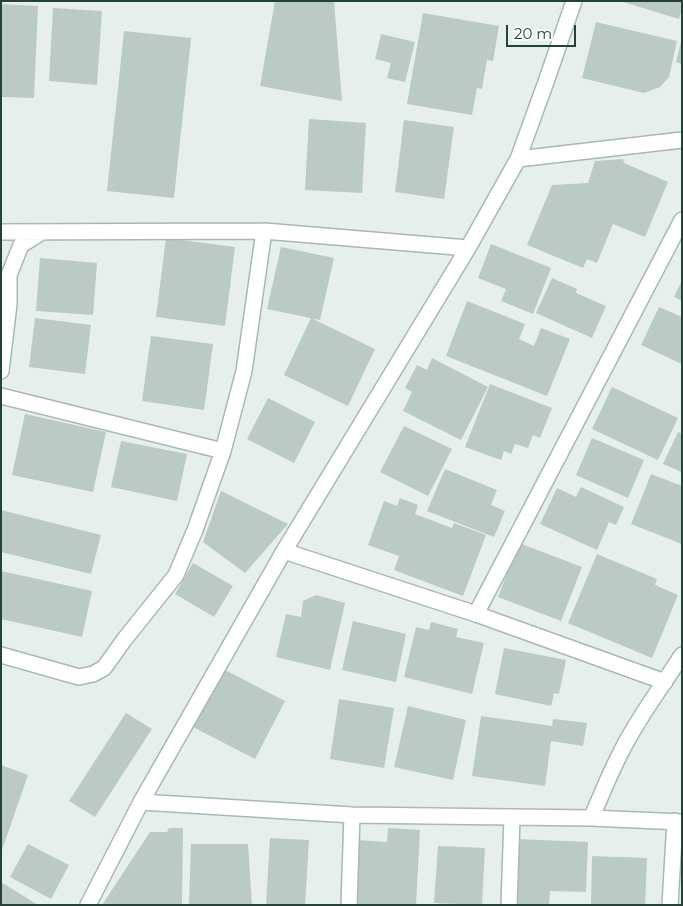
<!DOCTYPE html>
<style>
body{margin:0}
#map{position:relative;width:683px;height:906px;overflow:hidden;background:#e6efeb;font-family:Montserrat,sans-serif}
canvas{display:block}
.frame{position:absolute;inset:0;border:2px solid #24423a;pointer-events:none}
.scale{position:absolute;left:506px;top:25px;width:70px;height:22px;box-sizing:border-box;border:2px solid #24423a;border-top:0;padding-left:6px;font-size:15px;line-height:18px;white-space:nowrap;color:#24423a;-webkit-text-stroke:4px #f7fbf9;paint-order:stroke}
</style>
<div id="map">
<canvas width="683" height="906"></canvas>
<div class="frame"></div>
<div class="scale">20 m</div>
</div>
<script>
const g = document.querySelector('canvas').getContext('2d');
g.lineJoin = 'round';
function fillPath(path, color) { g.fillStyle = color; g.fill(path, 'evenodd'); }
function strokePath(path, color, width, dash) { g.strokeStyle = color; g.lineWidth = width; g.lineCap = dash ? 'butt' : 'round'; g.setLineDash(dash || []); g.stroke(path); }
const building = new Path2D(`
 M 275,1 L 334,1 L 342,101 L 260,86 Z
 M 620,1 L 682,1 L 682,9 L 679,19 Z
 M 1,4 L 38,6 L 34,98 L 1,97 Z
 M 53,8 L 102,11 L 97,85 L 49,81 Z
 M 423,13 L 499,26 L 493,61 L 487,60 L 482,89 L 477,88 L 472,115 L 407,104 Z
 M 596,22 L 677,41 L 669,77 L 660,87 L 644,93 L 582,78 Z
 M 124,31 L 191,38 L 174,198 L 107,191 Z
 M 381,34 L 415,42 L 405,82 L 387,78 L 391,63 L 375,59 Z
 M 681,42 L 682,42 L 682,64 L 676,62 Z
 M 309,119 L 366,123 L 362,193 L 305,190 Z
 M 404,120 L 454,127 L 444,199 L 395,192 Z
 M 623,159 L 624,163 L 668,182 L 645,237 L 613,224 L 597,263 L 587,259 L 583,268 L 527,245 L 552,185 L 588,183 L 595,161 Z
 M 166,238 L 235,247 L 225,326 L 156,317 Z
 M 491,244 L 551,268 L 533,314 L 501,301 L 506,289 L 478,278 Z
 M 281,247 L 334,258 L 320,320 L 267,309 Z
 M 40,258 L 97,263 L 93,315 L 36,311 Z
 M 552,278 L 577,289 L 576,293 L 606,306 L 592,338 L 536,313 Z
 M 682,280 L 682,301 L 674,297 Z
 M 467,301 L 525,324 L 519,339 L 534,346 L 541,328 L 570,339 L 547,396 L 446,356 Z
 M 659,307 L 682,317 L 682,364 L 641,345 Z
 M 35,318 L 91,325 L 85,374 L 29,367 Z
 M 311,318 L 375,349 L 348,406 L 284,375 Z
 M 151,336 L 213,344 L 204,410 L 142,401 Z
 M 432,358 L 488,387 L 461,440 L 403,411 L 412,392 L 405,388 L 417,365 L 427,370 Z
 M 490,384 L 552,408 L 540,438 L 533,435 L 528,448 L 515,444 L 511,454 L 504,451 L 501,460 L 465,447 Z
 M 612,387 L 678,418 L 658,460 L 592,429 Z
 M 268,398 L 315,422 L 294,463 L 247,439 Z
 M 25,414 L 106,432 L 93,492 L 12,475 Z
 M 404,426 L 452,449 L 428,496 L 380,472 Z
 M 678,432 L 682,434 L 682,472 L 663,464 Z
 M 592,438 L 644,460 L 628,498 L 576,475 Z
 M 121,441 L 187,454 L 177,501 L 111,487 Z
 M 445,469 L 497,490 L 491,505 L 505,511 L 494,537 L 427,511 Z
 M 651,474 L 682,486 L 682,544 L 631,524 Z
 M 581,487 L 624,507 L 616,525 L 609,522 L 597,550 L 540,524 L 557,488 L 576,497 Z
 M 221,491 L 288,524 L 245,573 L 203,542 Z
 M 400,498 L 418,505 L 415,514 L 452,528 L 454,523 L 486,535 L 463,596 L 394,570 L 399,556 L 368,545 L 384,501 L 397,506 Z
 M 1,510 L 101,535 L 91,574 L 1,552 Z
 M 519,543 L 582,567 L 561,621 L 498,597 Z
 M 597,554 L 657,579 L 655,585 L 678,595 L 652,658 L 568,623 Z
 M 193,563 L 233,586 L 214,617 L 175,594 Z
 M 1,571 L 92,591 L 82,637 L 1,619 Z
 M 316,595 L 345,603 L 330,670 L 276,657 L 286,614 L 301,617 L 303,601 Z
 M 353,621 L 406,634 L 396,682 L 342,670 Z
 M 431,622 L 458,629 L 456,637 L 484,643 L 472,694 L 404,677 L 416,627 L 429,630 Z
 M 504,648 L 566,660 L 559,694 L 554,693 L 551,706 L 495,694 Z
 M 223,669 L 285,701 L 255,759 L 193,727 Z
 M 339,699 L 394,708 L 384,768 L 330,759 Z
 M 408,706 L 466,720 L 453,780 L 394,767 Z
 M 126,713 L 152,729 L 95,817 L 69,801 Z
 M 481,716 L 552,726 L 553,719 L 587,723 L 583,746 L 551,741 L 545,786 L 472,776 Z
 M 1,765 L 28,775 L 2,850 L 1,850 Z
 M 169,828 L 183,828 L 182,905 L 102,905 L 150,832 L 167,832 Z
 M 388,828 L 420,830 L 416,905 L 352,905 L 356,840 L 387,842 Z
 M 270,838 L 309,840 L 305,905 L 266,905 Z
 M 516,839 L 588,842 L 586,892 L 550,891 L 549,905 L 513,905 Z
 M 28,844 L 69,865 L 51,899 L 10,877 Z
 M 191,844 L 248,844 L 252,905 L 189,905 Z
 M 438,846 L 485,848 L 482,905 L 434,903 Z
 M 592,856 L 647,858 L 645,905 L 591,905 Z
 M 1,882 L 38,905 L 1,905 Z`);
const street = new Path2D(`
 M 518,159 L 682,140
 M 1,232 L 264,231 L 468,248
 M 1,371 L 9,304 L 9,275 L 21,245 L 42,232
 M 1,396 L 223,451
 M 284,551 L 476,614 L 665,682
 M 476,614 L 682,220
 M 1,655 L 79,677 L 93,674 L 104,668 L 124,640 L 176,575 L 195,530 L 223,451 L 244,371 L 264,231
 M 141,802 L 352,815 L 591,818 L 682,822
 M 591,818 C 601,797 609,775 620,754 C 637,719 661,688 682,655
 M 88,905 L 141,802 L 284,551 L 468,248 L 518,159 L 547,79 L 574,1
 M 349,905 L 352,815
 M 509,905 L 512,817
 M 670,905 L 675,821`);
fillPath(building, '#bbcac4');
strokePath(street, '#a8b8b2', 18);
strokePath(street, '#fff', 15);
</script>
